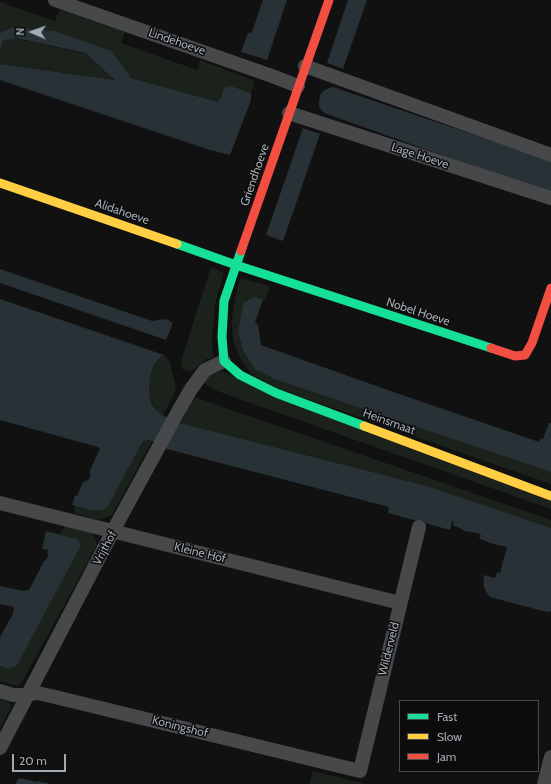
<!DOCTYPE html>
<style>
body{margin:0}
#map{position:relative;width:551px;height:784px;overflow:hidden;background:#111112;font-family:Cabin,sans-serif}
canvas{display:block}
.legend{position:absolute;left:399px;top:700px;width:140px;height:72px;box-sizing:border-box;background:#0c0c0d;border:1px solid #484b4f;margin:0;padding:5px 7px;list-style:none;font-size:12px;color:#a2aab3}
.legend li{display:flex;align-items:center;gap:8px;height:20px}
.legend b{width:20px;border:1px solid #484b4f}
.north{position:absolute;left:12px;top:12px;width:40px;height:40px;-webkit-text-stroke:3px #0c0c0d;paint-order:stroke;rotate:272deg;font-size:11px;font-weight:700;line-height:16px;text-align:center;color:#a2aab3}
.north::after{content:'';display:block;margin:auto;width:14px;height:18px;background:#a2aab3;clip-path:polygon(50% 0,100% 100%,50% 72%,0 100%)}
.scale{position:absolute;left:12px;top:754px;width:54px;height:18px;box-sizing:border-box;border:2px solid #a2aab3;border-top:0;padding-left:5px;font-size:12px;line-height:14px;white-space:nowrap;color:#a2aab3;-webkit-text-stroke:3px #0c0c0d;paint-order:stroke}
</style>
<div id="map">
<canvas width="551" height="784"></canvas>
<ul class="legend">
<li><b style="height:5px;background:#16e098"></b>Fast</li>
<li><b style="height:5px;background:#ffcf43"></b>Slow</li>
<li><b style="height:5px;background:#f24e42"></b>Jam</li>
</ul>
<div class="north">N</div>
<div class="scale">20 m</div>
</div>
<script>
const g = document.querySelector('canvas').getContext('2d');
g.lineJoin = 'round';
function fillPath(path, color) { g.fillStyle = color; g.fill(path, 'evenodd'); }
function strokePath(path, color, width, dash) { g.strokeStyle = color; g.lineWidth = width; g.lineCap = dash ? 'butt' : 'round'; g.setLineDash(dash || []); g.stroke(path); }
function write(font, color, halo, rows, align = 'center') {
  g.font = font + ' Cabin,sans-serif'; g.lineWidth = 3; g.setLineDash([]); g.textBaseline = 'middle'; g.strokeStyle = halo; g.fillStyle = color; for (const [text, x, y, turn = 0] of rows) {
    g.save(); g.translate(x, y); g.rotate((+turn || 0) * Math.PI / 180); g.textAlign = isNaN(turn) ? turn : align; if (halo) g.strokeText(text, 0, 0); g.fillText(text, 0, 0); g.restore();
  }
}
const green = new Path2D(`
 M 0,2 L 55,21 L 60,9 L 125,32 L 121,43 L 197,70 L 200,60 L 255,81 L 251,93 L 231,86 L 221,94 L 218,102 L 131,78 L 112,51 L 55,31 L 23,28 L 11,28 L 0,33 Z
 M 15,38 L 85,54 L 116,80 L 0,64 L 0,50 L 3,41 Z
 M 211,267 L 224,273 L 215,304 L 212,337 L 213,358 L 206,359 L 191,372 L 182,369 L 181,361 Z
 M 240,278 L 270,286 L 265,300 C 260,296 254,297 248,300 L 241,314 L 238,332 L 243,351 L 255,369 L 274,379 L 551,472 L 551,484 L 276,388 C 269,383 259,379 252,374 C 247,369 243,363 239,356 C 226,330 234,305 240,278 Z
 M 164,355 L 169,360 L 174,379 L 176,389 L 163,416 C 160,413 156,411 154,407 C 148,395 147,375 155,364 C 157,360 161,357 164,355 Z
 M 222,371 L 551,501 L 551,509 L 225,394 L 215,390 L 202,382 L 210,375 Z
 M 194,397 L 551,520 L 551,528 L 427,486 L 180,423 Z
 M 150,440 L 152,441 L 112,515 L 99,520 L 74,513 L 75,506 L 85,509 L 107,508 L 143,441 Z
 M 66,525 L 89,532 L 94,535 L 97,545 L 22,682 L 17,686 L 0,681 L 0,666 L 9,669 L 73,538 L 59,534 Z
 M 0,698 L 9,702 L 11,707 L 0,728 Z
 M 313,771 L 365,784 L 309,784 Z`);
const water = new Path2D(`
 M 263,0 L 287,0 L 267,60 L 241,52 L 248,33 L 252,32 Z
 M 348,0 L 367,0 L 343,69 L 327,63 Z
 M 11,28 L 23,28 L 55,31 L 112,51 L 131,78 L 218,102 L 225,87 L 231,86 L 251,93 L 251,100 L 230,155 L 210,150 L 0,80 L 0,63 L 0,64 L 115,80 L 85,53 L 16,38 L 3,41 L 0,50 L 0,33 Z
 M 333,87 L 551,161 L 551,194 L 324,113 L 319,107 C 319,94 320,91 333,87 Z
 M 303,128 L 320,134 L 283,241 L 266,235 Z
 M 0,269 L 152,321 L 166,319 L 172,322 L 172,326 L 166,340 L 0,283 Z
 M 255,297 L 263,299 L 255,323 L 258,325 L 261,345 L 382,388 L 539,442 L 541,438 L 543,439 L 549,423 L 551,423 L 551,472 L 274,379 L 255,369 L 243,351 L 238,332 L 241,314 L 244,303 L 251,298 Z
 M 0,299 L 164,355 C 161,357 157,360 155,364 C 148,373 147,400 155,409 C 161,416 172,419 180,423 L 427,486 L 551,528 L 551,611 L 547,612 L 490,597 C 483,588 483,586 484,575 L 495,578 L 497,572 L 500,573 L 507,547 C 497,545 488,543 479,538 L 481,534 L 465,531 L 453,525 L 454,521 L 452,521 L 450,530 L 388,513 L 389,507 L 167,449 L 150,440 L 143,441 L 107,508 C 95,513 83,508 72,505 L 75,495 L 77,496 L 83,482 L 84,483 L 86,480 L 88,481 L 91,474 L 89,473 L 91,470 L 90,470 L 99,451 L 100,449 L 98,447 L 0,420 Z
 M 46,531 L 73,538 L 78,540 L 81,545 L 17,665 L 9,669 L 0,666 L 0,637 L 13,614 L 14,607 L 0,604 L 0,586 L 24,591 L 29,590 L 44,561 L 45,561 L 49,555 L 47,554 L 48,550 L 42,549 Z
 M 19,778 L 38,782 L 38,781 L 51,784 L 15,784 Z`);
const street = new Path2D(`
 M 55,0 L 272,76 L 298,86
 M 305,66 L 551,155
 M 289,113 L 551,198
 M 0,503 L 400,603
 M 0,691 L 13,695 L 27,695 L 37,693 L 51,696 L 360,771 L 419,527
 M 0,748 L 113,531 L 175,417 L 191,389 L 205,370 L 224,361
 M 544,784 L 551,757`);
const fast = new Path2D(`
 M 177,244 L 236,265 L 491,348
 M 241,251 L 224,301 L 222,337 L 224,361 L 240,375 L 276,393 L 364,426`);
const slow = new Path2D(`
 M 0,183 L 177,244
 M 364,426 L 551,496`);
const jam = new Path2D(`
 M 241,251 L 329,0
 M 491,348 L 515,356 L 525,355 L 532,343 L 551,288`);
const streetNames = [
 ["Lindehoeve",177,42,19],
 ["Lage Hoeve",420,156,18],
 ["Griendhoeve",255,175,-71],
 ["Alidahoeve",122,212,19],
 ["Nobel Hoeve",418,312,18],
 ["Heinsmaat",389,422,20],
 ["Vrijthof",105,548,-62],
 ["Kleine Hof",200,553,14],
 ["Wilderveld",389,649,-76],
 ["Koningshof",180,727,14]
];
fillPath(green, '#1b221c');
fillPath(water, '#283135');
strokePath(street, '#46484a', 14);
strokePath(fast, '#16e098', 9);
strokePath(slow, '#ffcf43', 9);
strokePath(jam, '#f24e42', 9);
write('12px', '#a2aab3', '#0c0c0d', streetNames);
</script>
